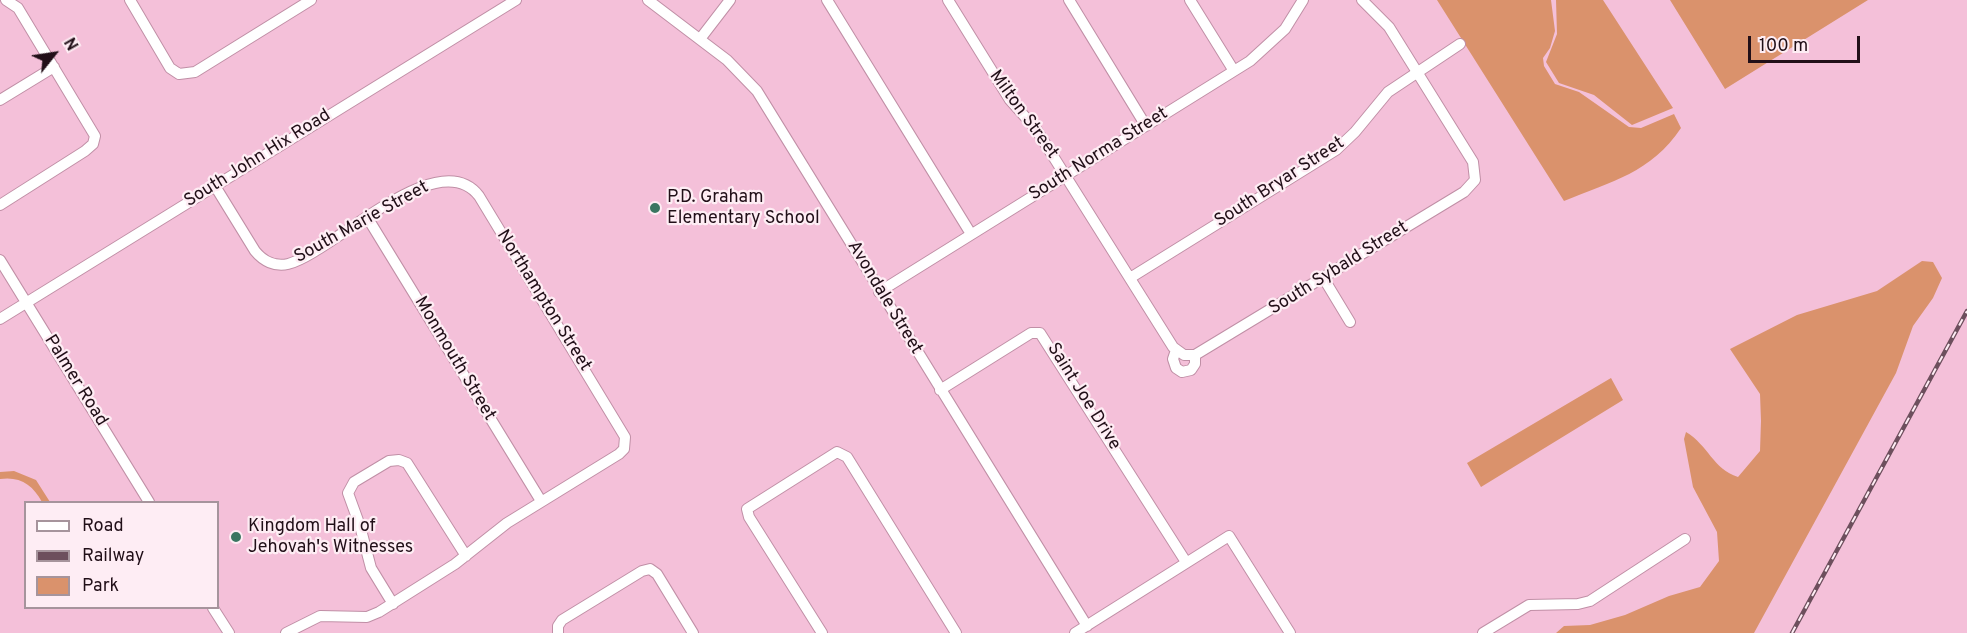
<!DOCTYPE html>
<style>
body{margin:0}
#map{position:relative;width:1967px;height:633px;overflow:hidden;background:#f4c0d9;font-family:Overpass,sans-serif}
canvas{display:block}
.legend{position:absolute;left:24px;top:501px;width:195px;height:108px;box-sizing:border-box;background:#feedf4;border:2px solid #a6949c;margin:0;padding:8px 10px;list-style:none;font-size:18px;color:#210f18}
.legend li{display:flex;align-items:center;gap:12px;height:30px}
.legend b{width:30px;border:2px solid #a6949c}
.north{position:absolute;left:24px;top:24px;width:60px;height:60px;-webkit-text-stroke:4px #feedf4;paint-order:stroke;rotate:60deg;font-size:16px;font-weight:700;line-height:24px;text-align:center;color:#210f18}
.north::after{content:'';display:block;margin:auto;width:21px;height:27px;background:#210f18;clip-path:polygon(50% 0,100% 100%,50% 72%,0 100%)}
.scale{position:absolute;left:1748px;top:36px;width:112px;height:27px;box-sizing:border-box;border:3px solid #210f18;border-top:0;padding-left:8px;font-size:18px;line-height:21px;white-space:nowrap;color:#210f18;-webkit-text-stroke:4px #feedf4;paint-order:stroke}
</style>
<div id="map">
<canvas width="1967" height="633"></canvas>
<ul class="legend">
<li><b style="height:8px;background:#fff"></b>Road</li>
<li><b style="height:8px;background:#6d4f5d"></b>Railway</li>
<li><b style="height:16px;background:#da926c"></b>Park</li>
</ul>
<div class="north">N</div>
<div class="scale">100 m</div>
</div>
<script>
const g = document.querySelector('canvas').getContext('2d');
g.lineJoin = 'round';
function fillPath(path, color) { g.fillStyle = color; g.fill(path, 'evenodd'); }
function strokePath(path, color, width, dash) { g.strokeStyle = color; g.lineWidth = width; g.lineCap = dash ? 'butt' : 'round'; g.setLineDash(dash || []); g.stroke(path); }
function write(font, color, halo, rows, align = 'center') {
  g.font = font + ' Overpass,sans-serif'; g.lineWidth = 4.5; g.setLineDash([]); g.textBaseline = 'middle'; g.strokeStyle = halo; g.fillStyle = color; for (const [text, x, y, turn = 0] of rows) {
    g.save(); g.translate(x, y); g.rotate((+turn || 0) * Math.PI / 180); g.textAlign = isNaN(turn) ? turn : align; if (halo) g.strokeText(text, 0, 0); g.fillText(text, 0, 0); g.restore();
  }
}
const green = new Path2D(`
 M 1437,0 L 1551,0 L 1555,31 L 1550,48 L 1543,58 L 1544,66 L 1555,84 L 1579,92 L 1629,127 L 1641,128 L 1674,114 L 1681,128 C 1651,173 1612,181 1564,201 Z
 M 1556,0 L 1603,0 L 1673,108 L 1632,125 L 1594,95 L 1559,83 L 1546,62 L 1557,34 Z
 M 1670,0 L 1868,0 L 1725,89 Z
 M 1922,261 L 1933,262 L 1942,278 L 1933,298 L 1913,326 L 1896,373 L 1754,633 L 1556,633 L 1564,626 L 1590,625 L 1625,615 L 1669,596 L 1700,587 L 1719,561 L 1717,532 L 1693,487 L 1684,439 L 1686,432 C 1708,445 1713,469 1738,477 L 1760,451 L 1761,421 L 1760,394 L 1730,349 L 1797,315 L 1877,291 Z
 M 1611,378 L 1623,400 L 1481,487 L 1467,463 Z
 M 14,471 L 36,480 L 50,502 L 42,502 C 33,485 20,476 0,479 L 0,472 Z`);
const minor = new Path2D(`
 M 130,0 L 170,68 L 179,74 L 195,72 L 311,0
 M 648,0 L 727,60 L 757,91 L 1087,626
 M 827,0 L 971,234
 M 948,0 L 1010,100 L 1036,129 L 1173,347 L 1184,355 L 1195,355 L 1464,192 L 1475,180 L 1473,162 L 1389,27 L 1362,0
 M 1069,0 L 1146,126
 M 1190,0 L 1234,71
 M 700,39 L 730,0
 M 0,100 L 54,67
 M 215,186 L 255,251 C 263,261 275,267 288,264 C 332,253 438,142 479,196 L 625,437 L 624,449 L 619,454 L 507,523 L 455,564 L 379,612 L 367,617 L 320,616 L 286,633
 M 0,205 L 85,151 L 93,144 L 95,136 L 18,8 L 6,0
 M 367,217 L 541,501
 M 0,260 L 149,502
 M 1130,278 L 1336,150 L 1355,132 L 1388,92 L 1460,44
 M 1324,279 L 1350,322
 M 879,292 L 1250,61 L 1285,29 L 1303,0
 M 0,319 L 516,0
 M 1176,350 L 1173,359 L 1176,368 L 1182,372 L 1191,370 L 1195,364 L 1195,355
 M 940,390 L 1031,333 L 1040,333 L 1186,562
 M 393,604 L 371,568 L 360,526 L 348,493 L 354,482 L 389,461 L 399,460 L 407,463 L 466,556
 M 213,608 L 229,633
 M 558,633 L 558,626 L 562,620 L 642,571 L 650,569 L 657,574 L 693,633
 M 822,633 L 749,517 L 747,509 L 837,452 L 847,457 L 956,633
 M 1075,633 L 1229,536 L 1290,633
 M 1483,633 L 1529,605 L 1578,604 L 1590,601 L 1685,539`);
const rail = new Path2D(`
 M 1792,633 L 1967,311`);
const markers = [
 [655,208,6,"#3a7661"],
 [236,537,6,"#3a7661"]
];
const streetNames = [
 ["Milton Street",1023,115,54],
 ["South Norma Street",1099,155,-32],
 ["South John Hix Road",258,159,-32],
 ["South Bryar Street",1280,183,-33],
 ["South Marie Street",362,223,-29],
 ["South Sybald Street",1339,269,-32],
 ["Avondale Street",884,298,59],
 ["Northampton Street",543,301,58],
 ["Monmouth Street",454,359,59],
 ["Palmer Road",75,381,58],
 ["Saint Joe Drive",1083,397,58]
];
const poiNames = [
 ["P.D. Graham",667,198],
 ["Elementary School",667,219],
 ["Kingdom Hall of",248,527],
 ["Jehovah's Witnesses",248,548]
];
fillPath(green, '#da926c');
strokePath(minor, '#c08fa6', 12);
strokePath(minor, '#fff', 10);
strokePath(rail, '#6d4f5d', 4.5);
strokePath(rail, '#feedf4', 2, [7]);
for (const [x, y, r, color] of markers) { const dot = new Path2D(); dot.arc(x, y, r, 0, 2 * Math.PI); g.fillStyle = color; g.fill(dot); strokePath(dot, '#feedf4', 2); }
write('18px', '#210f18', '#feedf4', streetNames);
write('18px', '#210f18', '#feedf4', poiNames, 'left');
</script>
